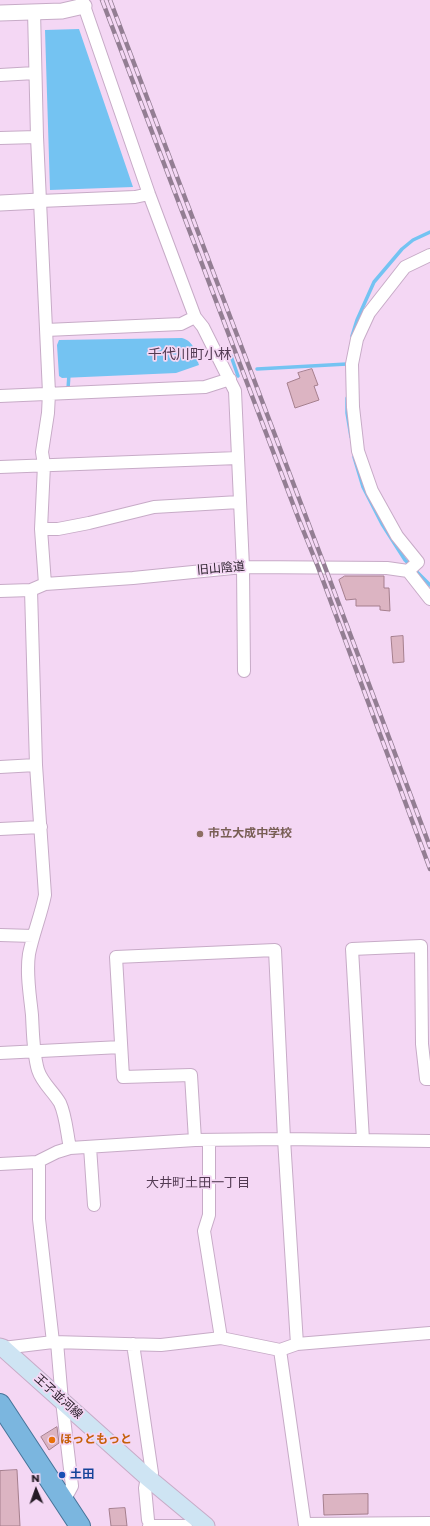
<!DOCTYPE html>
<meta charset="utf-8">
<style>
body{margin:0}
#map{position:relative;width:430px;height:1526px;overflow:hidden;background:#f4d7f4;font-family:Poppins,sans-serif}
canvas{display:block}
.north{position:absolute;left:16px;top:1470px;width:40px;height:40px;-webkit-text-stroke:3px #f4d7f4;paint-order:stroke;rotate:358deg;font-size:11px;font-weight:700;line-height:16px;text-align:center;color:#241a25}
.north::after{content:'';display:block;margin:auto;width:14px;height:18px;background:#241a25;clip-path:polygon(50% 0,100% 100%,50% 72%,0 100%)}
</style>
<div id="map">
<canvas width="430" height="1526"></canvas>
<div class="north">N</div>
</div>
<script>
const g = document.querySelector('canvas').getContext('2d');
g.lineJoin = 'round';
function fillPath(path, color) { g.fillStyle = color; g.fill(path, 'evenodd'); }
function strokePath(path, color, width, dash) { g.strokeStyle = color; g.lineWidth = width; g.lineCap = dash ? 'butt' : 'round'; g.setLineDash(dash || []); g.stroke(path); }
function write(font, color, halo, rows, align = 'center') {
  g.font = font + ' Poppins,"Noto Sans JP",sans-serif'; g.lineWidth = 3.5; g.setLineDash([]); g.textBaseline = 'middle'; g.strokeStyle = halo; g.fillStyle = color; for (const [text, x, y, turn = 0] of rows) {
    g.save(); g.translate(x, y); g.rotate((+turn || 0) * Math.PI / 180); g.textAlign = isNaN(turn) ? turn : align; if (halo) g.strokeText(text, 0, 0); g.fillText(text, 0, 0); g.restore();
  }
}
const water = new Path2D(`
 M 79,29 L 133,187 L 50,190 L 45,30 Z
 M 182,338 C 195,342 195,352 199,365 L 176,373 L 62,378 L 59,376 L 57,345 L 59,340 Z`);
const stream = new Path2D(`
 M 352,336 L 357,320 L 374,282 L 402,249 L 413,240 L 430,232
 M 231,356 L 238,376
 M 257,369 L 347,364
 M 68,389 L 69,374
 M 347,398 L 347,413 L 351,437
 M 354,457 L 363,487 L 382,524 L 405,560 L 430,585`);
const building = new Path2D(`
 M 312,369 L 318,385 L 314,386 L 319,400 L 295,408 L 287,383 L 300,378 L 298,373 Z
 M 345,576 L 384,576 L 384,588 L 389,588 L 390,611 L 380,610 L 380,606 L 356,606 L 356,599 L 346,600 L 339,580 Z
 M 403,636 L 404,662 L 393,663 L 391,637 Z
 M 57,1427 L 59,1443 L 49,1450 L 41,1437 Z
 M 17,1470 L 20,1526 L 0,1526 L 0,1471 Z
 M 368,1494 L 368,1514 L 324,1515 L 323,1495 Z
 M 125,1508 L 127,1526 L 111,1526 L 109,1509 Z`);
const minor = new Path2D(`
 M 82,0 L 149,194 L 195,317 L 203,327 L 235,391 L 243,567 L 244,671
 M 34,11 L 37,137 L 49,393 L 48,413 L 42,452 L 44,465 L 41,529 L 45,584
 M 0,75 L 35,73
 M 0,138 L 37,137
 M 40,201 L 135,197 L 149,194
 M 46,330 L 181,324 L 195,317
 M 0,396 L 205,387 L 230,379
 M 0,467 L 238,458
 M 41,529 L 58,529 L 89,523 L 154,507 L 239,502
 M 408,571 L 418,562 L 397,536 L 372,491 L 358,451 L 353,407 L 352,364 L 357,339 L 369,313 L 405,267 L 430,255
 M 31,590 L 36,765 L 45,895 C 41,915 33,934 29,954 C 26,974 30,995 32,1015 C 33,1033 33,1053 38,1070 C 42,1083 53,1091 60,1103 C 66,1116 67,1134 70,1148
 M 0,591 L 31,590 L 45,584 L 133,578 L 243,567 L 387,568 L 408,571 L 430,599
 M 0,767 L 36,765
 M 0,829 L 41,827
 M 0,935 L 33,936
 M 0,1053 L 121,1047
 M 195,1140 L 191,1075 L 123,1077 L 116,957 L 275,950 L 284,1139 L 297,1344
 M 209,1140 L 209,1215 L 204,1231 L 221,1338
 M 363,1140 L 352,949 L 421,946 L 422,1044 L 426,1079 L 430,1079
 M 90,1147 L 94,1205
 M 37,1162 L 39,1166 L 39,1219 L 53,1342
 M 0,1164 L 37,1162 L 57,1152 L 70,1148 L 195,1140 L 284,1139 L 430,1141
 M 57,1342 L 62,1401 L 72,1486 L 64,1501
 M 133,1344 L 152,1473 L 147,1477 L 145,1488 L 148,1520
 M 3,1348 L 53,1342 L 161,1345 L 221,1338 L 280,1350 L 297,1344 L 430,1333
 M 280,1350 L 305,1526
 M 305,1524 L 430,1523
 M 149,1526 L 186,1526`);
const tertiary = new Path2D(`
 M 0,13 L 62,11 L 84,6
 M 0,203 L 40,201`);
const secondary = new Path2D(`
 M 0,1347 L 3,1348 L 147,1477 L 206,1526`);
const trunk = new Path2D(`
 M 0,1404 L 80,1526`);
const rail = new Path2D(`
 M 102,0 L 299,520 L 318,567 L 430,869
 M 110,0 L 325,567 L 430,847`);
const markers = [
 [200,834,4,"#8d6e63"],
 [52,1440,4,"#e8710a"],
 [62,1475,4,"#1a4fb4"]
];
const streetNames = [
 ["旧山陰道",221,569,-5],
 ["王子並河線",58,1397,42]
];
const educationNames = [
 ["市立大成中学校",208,834]
];
const foodNames = [
 ["ほっともっと",60,1440]
];
const transitNames = [
 ["土田",70,1475]
];
const neighbourhoodNames = [
 ["大井町土田一丁目",198,1184]
];
const quarterNames = [
 ["千代川町小林",190,355]
];
fillPath(water, '#74c3f2');
strokePath(stream, '#74c3f2', 3.5);
fillPath(building, '#dcb4c2');
strokePath(building, '#a57f8d', 1);
strokePath(minor, '#c7abc7', 14);
strokePath(tertiary, '#c7abc7', 17);
strokePath(secondary, '#c7abc7', 19);
strokePath(trunk, '#477499', 22);
strokePath(minor, '#fff', 12);
strokePath(tertiary, '#fff', 15);
strokePath(secondary, '#cee4f3', 17);
strokePath(trunk, '#7bb6df', 20);
strokePath(rail, '#937e93', 4.5);
strokePath(rail, '#f4d7f4', 3, [9]);
for (const [x, y, r, color] of markers) { const dot = new Path2D(); dot.arc(x, y, r, 0, 2 * Math.PI); g.fillStyle = color; g.fill(dot); strokePath(dot, '#f4d7f4', 1.5); }
write('12px', '#241a25', '#f4d7f4', streetNames);
write('bold 12px', '#785e54', '#f4d7f4', educationNames, 'left');
write('bold 12px', '#c56008', '#f4d7f4', foodNames, 'left');
write('bold 12px', '#164399', '#f4d7f4', transitNames, 'left');
write('13px', '#533b53', '#f4d7f4', neighbourhoodNames);
write('14px', '#533b53', '#f4d7f4', quarterNames);
</script>
